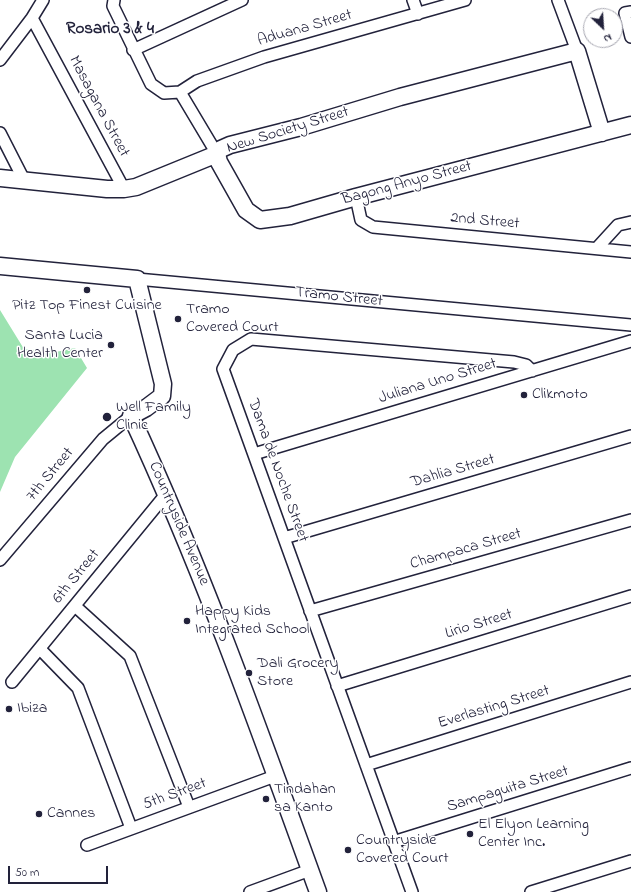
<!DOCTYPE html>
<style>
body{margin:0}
#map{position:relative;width:631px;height:892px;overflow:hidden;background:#fff;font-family:"Indie Flower",sans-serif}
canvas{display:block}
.north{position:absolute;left:583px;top:8px;width:40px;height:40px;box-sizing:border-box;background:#fff;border:1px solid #a7a7b1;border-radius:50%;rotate:155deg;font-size:11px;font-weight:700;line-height:16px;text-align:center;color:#22223b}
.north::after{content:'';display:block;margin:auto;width:14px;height:18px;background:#22223b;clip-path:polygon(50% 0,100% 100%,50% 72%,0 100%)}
.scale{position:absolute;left:8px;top:866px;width:100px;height:18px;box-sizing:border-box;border:2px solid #22223b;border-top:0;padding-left:5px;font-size:12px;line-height:14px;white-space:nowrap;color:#22223b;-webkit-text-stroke:3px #fff;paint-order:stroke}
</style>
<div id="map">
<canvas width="631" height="892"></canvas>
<div class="north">N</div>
<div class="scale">50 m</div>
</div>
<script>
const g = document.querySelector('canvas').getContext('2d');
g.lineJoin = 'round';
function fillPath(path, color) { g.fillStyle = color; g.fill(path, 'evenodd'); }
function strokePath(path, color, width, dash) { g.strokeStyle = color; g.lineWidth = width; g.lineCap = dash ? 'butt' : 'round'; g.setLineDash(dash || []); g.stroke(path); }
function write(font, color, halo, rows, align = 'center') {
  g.font = font + ' "Indie Flower",sans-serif'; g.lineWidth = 3; g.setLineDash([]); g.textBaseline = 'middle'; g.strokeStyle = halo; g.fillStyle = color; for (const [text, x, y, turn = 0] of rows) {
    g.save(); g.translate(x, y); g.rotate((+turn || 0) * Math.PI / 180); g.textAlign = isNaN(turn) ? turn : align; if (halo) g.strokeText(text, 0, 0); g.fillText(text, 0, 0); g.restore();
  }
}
const green = new Path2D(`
 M 0,310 L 24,349 L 56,352 L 75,348 L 87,368 L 15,457 L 0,492 Z`);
const street = new Path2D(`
 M 114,0 L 113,6 L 151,84 L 164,93 L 180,92
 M 413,0 L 418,14
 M 558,0 L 577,51
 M 631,12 L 625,13 L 631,37
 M 32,18 L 124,189
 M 133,50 L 242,0
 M 0,60 L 32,18 L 43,0
 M 180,92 L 197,81 L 264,57 L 465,0
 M 180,92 L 217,154
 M 0,133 L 24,180
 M 356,197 L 361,220 L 373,227 L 631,252
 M 597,248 L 618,225 L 631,222
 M 137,279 L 631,325
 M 254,454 L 631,341
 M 284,538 L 631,436
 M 0,560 L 103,439 L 131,416
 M 75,606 L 130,656 L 189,807
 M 310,611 L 631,520
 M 40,649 L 78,688 L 131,828
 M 12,682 L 167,493
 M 337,686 L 631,596
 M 366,765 L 631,682
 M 393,842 L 631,768
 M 87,845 L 275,776
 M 250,892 L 310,870
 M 412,892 L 223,369 L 233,350 L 251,339 L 514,362 L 526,365 L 532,371
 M 531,892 L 631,861`);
const secondary = new Path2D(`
 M 217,154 L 219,162 L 246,210 L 260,220 L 290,216 L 356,197 L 631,125
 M 0,178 L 107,189 L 124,189 L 136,187 L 217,154 L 221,149 L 230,145 L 301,127 L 400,97 L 577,51 L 602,133
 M 0,266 L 137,279 L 163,384 L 162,396 L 146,408 L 131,416 C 203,571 260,732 318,892`);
const markers = [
 [87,290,4,"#22223b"],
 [178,319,4,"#22223b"],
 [111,345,4,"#22223b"],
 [524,395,4,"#22223b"],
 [107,417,5,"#22223b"],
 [187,621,4,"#22223b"],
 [249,673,4,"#22223b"],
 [9,709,4,"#22223b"],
 [266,799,4,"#22223b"],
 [39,814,4,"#22223b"],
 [470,834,4,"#22223b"],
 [348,850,4,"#22223b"]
];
const streetNames = [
 ["Aduana Street",305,29,-16],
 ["Masagana Street",98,107,62],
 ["New Society Street",288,131,-17],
 ["Bagong Anyo Street",407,184,-15],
 ["2nd Street",485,222,5],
 ["Tramo Street",339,298,6],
 ["Juliana Uno Street",438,382,-17],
 ["Dama de Noche Street",277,471,70],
 ["Dahlia Street",453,472,-16],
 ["7th Street",51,475,-50],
 ["Countryside Avenue",178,524,67],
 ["Champaca Street",466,550,-16],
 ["6th Street",77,577,-51],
 ["Lirio Street",479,625,-17],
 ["Everlasting Street",494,708,-17],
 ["Sampaguita Street",508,790,-17],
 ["5th Street",175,795,-20]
];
const poiNames = [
 ["Pitz Top Finest Cuisine",87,306,"center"],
 ["Tramo",186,310],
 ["Covered Court",186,328],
 ["Santa Lucia",103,336,"right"],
 ["Health Center",103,354,"right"],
 ["Clikmoto",532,395],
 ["Well Family",116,408],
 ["Clinic",116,426],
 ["Happy Kids",195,612],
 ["Integrated School",195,630],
 ["Dali Grocery",257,664],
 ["Store",257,682],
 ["Ibiza",17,709],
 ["Tindahan",274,790],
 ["sa Kanto",274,808],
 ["Cannes",47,814],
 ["El Elyon Learning",478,825],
 ["Center Inc.",478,843],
 ["Countryside",356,841],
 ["Covered Court",356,859]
];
const neighbourhoodNames = [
 ["Rosario 3 & 4",110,30]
];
fillPath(green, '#9de3b1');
strokePath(street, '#22223b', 14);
strokePath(secondary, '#22223b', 19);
strokePath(street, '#fff', 11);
strokePath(secondary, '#fff', 16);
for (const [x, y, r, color] of markers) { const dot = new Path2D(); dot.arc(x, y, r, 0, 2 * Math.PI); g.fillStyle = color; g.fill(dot); strokePath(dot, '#fff', 1.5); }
write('16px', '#22223b', '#fff', streetNames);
write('16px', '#22223b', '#fff', poiNames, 'left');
write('bold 17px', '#22223b', '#fff', neighbourhoodNames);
</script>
